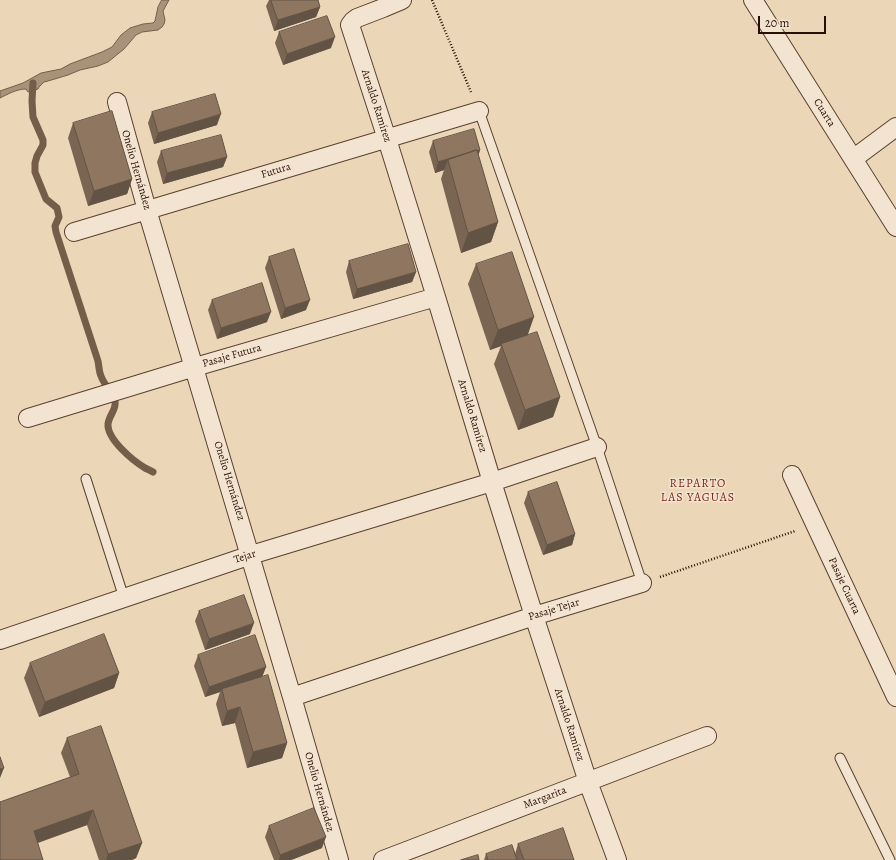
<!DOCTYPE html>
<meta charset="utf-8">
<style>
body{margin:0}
#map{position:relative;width:896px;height:860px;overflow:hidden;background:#ebd6b7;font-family:Alegreya,serif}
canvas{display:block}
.scale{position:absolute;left:758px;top:16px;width:68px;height:18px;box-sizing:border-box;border:2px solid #290e03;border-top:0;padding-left:5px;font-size:12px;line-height:14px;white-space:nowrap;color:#290e03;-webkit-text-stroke:3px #f2e4d0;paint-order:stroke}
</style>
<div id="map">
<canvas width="896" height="860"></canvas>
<div class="scale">20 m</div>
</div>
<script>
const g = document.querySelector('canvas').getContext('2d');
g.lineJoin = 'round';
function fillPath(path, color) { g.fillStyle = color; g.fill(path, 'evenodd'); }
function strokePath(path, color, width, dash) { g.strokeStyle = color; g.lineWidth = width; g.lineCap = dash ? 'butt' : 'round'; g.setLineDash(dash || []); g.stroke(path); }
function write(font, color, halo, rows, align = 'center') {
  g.font = font + ' Alegreya,serif'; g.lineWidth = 3; g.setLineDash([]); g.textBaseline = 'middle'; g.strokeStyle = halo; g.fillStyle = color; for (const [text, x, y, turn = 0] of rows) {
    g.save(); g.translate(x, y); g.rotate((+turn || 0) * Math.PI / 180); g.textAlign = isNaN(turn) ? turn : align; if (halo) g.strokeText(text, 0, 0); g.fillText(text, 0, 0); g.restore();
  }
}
const water = new Path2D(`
 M 162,0 L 169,0 L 163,11 L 165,20 L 164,24 L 162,27 L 158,30 L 142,32 L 136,35 L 124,49 L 119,53 L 108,62 L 98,66 L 80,70 L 68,75 L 48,81 L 44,82 L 39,87 L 38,89 L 28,92 L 26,89 C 17,89 8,94 0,98 L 0,91 L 23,83 L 41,73 L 61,69 L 70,64 L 102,52 L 112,47 L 121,35 L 130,28 L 143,24 L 153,23 L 155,21 L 158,7 Z`);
const stream = new Path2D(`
 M 33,83 L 32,101 L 33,117 L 43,140 L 43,145 L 37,156 L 35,163 L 35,172 L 46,199 L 57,208 L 59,217 L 55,226 L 56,232 L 98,361 C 99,366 99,372 101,376 C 104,385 112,391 115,401 C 117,409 109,415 108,424 C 107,439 132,460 145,468 C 147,469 150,470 153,472`);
const path = new Path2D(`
 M 432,0 L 471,92
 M 660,577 L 795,531`);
const service = new Path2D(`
 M 479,111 L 597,447 L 642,583
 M 86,479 L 124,598
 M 840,758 L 890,860`);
const minor = new Path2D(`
 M 402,0 L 383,8 L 357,18 L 353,21 L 350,25 L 387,139 L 436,297 L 492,482 L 534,616 L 588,782 L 617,860
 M 753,0 L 896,227
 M 117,102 L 147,210 L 292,697 L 339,860
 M 853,159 L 896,127
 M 74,232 L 479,111
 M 28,418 L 195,367 L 436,297
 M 792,475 L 896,697
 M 0,640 L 251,555 L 492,482 L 597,447
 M 292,697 L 534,616 L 642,583
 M 383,860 L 707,736`);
const wall = new Path2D(`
 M 269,0 L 271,0 L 320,7 L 316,17 L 274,31 L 266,6 Z
 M 279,32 L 331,48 L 283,65 L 275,43 Z
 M 152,112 L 217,125 L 154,144 L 148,123 Z
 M 73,123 L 132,179 L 127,194 L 88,206 L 68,138 Z
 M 433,141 L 480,150 L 478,155 L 498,222 L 491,242 L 461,253 L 441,179 L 444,170 L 435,173 L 429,152 Z
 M 161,151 L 227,157 L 223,167 L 163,184 L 157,162 Z
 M 269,257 L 306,310 L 281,319 L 265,268 Z
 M 349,261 L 416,272 L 412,282 L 353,299 L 346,272 Z
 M 476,264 L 528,335 L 560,397 L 553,417 L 518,430 L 494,364 L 501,346 L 490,350 L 468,284 Z
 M 212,300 L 267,322 L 217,339 L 208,310 Z
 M 528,492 L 575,534 L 572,545 L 543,555 L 524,503 Z
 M 199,611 L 250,634 L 205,650 L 195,621 Z
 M 198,655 L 266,667 L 262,677 L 287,743 L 282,758 L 247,768 L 235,723 L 222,726 L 216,704 L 220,692 L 205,697 L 194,666 Z
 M 30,663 L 119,673 L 114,688 L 39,717 L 24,678 Z
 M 67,738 L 142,843 L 136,858 L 132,860 L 99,860 L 87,825 L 38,843 L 0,860 L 70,777 L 61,753 Z
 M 269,826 L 322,848 L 291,860 L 274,860 L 265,837 Z
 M 518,844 L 574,860 L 484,860 L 486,854 L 515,854 Z`);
const shadedWall = new Path2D(`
 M 320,7 L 316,17 L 274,31 L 278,20 Z
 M 335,37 L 331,48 L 283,65 L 287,54 Z
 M 221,114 L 217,125 L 154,144 L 158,133 Z
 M 480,150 L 477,161 L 448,160 L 444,170 L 435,173 L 438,162 Z
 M 227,157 L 223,167 L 163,184 L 167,173 Z
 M 132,179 L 127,194 L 88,206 L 94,191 Z
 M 498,222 L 491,242 L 461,253 L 468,233 Z
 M 416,272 L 412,282 L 353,299 L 357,289 Z
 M 310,300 L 306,310 L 281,319 L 285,308 Z
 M 271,312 L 267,322 L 217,339 L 221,328 Z
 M 534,317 L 527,337 L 501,344 L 501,346 L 490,350 L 498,330 Z
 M 560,397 L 553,417 L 518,430 L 525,410 Z
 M 575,534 L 572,545 L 543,555 L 547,545 Z
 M 254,623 L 250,634 L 205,650 L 209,639 Z
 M 266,667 L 262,677 L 222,689 L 220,692 L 205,697 L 209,687 Z
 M 119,673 L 114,688 L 39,717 L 45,702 Z
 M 240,707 L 235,723 L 222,726 L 227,711 Z
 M 287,743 L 282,758 L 247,768 L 253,752 Z
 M 4,768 L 0,778 L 0,769 Z
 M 93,810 L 87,825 L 28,846 L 34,831 Z
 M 326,837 L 322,848 L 291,860 L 279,860 L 280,855 Z
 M 142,843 L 136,858 L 132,860 L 106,860 L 108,854 Z`);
const building = new Path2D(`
 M 271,0 L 318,0 L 320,7 L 278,20 Z
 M 327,16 L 335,37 L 287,54 L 279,32 Z
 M 215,94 L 221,114 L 158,133 L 152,112 Z
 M 112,111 L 132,179 L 94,191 L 73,123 Z
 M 474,129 L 480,150 L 477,151 L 477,150 L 438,162 L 433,141 Z
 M 221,135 L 227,157 L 167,173 L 161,151 Z
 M 477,150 L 498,222 L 468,233 L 448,160 Z
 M 408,244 L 416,272 L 357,289 L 349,261 Z
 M 294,249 L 310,300 L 285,308 L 269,257 Z
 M 512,252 L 534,317 L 498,330 L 476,264 Z
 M 262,283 L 271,312 L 221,328 L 212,300 Z
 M 537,332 L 560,397 L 525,410 L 501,344 Z
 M 557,482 L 575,534 L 547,545 L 528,492 Z
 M 244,595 L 254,623 L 209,639 L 199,611 Z
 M 104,634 L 119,673 L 45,702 L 30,663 Z
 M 255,635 L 266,667 L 209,687 L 198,655 Z
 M 268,675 L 287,743 L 253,752 L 240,707 L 227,711 L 222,689 Z
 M 101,726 L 142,843 L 108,854 L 93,810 L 34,831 L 43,860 L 0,860 L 0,802 L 79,774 L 67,738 Z
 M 0,757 L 4,768 L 0,769 Z
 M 314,808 L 326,837 L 280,855 L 269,826 Z
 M 563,828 L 574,860 L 524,860 L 518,844 Z
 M 512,845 L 517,860 L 488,860 L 486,854 Z
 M 478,855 L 479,860 L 461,860 Z`);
const streetNames = [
 ["Arnaldo Ramírez",376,106,72],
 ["Cuarta",824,113,58],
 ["Onelio Hernández",136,170,74],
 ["Futura",276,171,-17],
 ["Pasaje Futura",232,356,-16],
 ["Arnaldo Ramírez",472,416,73],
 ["Onelio Hernández",229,481,73],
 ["Tejar",245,557,-18],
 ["Pasaje Cuarta",844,586,65],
 ["Pasaje Tejar",554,610,-17],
 ["Arnaldo Ramírez",569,725,72],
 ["Onelio Hernández",319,792,74],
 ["Margarita",545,798,-21]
];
const neighbourhoodNames = [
 ["REPARTO",698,484],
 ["LAS YAGUAS",698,498]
];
fillPath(water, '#a9927a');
strokePath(water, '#765d4a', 1);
strokePath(stream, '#765d4a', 7);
strokePath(service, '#5a4030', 11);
strokePath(minor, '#5a4030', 20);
strokePath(path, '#290e03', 2.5, [1, 2]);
strokePath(service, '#f2e4d0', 9);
strokePath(minor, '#f2e4d0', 18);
fillPath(wall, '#7a6553');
fillPath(shadedWall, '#635344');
fillPath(building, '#8e7661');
strokePath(building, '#635344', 1);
write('11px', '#290e03', '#f2e4d0', streetNames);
g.letterSpacing = '1px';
write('12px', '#7a1f14', '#f2e4d0', neighbourhoodNames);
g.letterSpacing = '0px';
</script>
